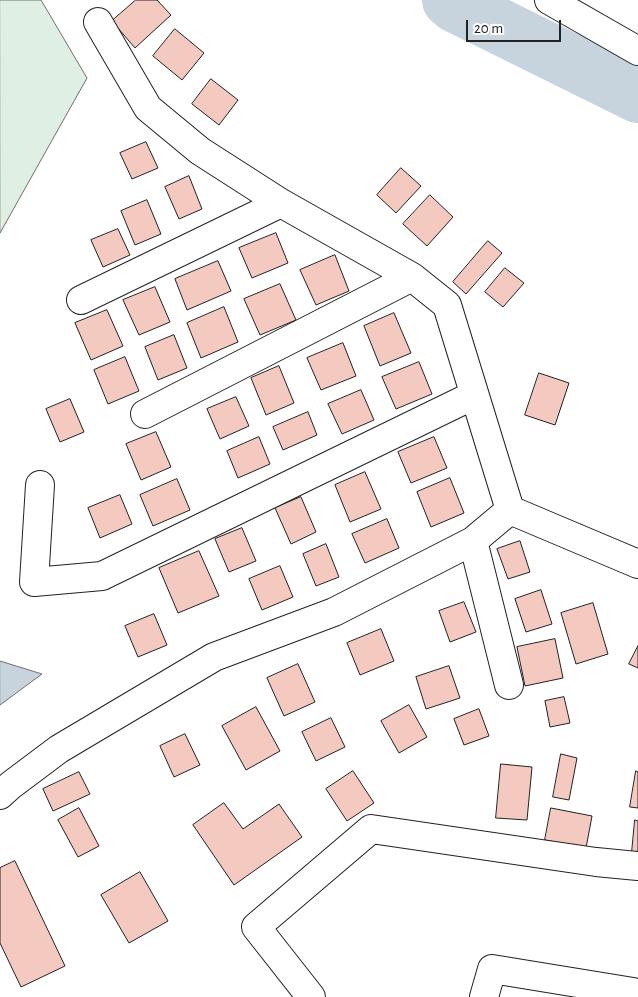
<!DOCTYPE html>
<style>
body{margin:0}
#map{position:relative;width:638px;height:997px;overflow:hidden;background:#fff;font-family:"Alegreya Sans",sans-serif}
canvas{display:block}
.scale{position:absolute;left:466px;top:20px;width:95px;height:22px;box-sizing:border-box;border:2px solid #222;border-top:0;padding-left:6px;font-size:15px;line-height:18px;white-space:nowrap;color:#222;-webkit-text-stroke:4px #fff;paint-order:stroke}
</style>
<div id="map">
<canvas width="638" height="997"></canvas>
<div class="scale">20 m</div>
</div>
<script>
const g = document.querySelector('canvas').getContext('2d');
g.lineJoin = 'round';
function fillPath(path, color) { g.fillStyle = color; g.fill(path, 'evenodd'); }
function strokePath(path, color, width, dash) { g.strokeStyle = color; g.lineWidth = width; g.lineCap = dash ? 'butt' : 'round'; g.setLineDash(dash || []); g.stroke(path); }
const green = new Path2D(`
 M 0,0 L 41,0 L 87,78 L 0,233 Z`);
const water = new Path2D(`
 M 0,661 L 42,674 L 0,705 Z`);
const river = new Path2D(`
 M 450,0 L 456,5 L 638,95`);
const building = new Path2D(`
 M 136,0 L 157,0 L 171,15 L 135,48 L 112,21 Z
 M 175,29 L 204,53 L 182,80 L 153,56 Z
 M 211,79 L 238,100 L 219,125 L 192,104 Z
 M 146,142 L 158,168 L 132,179 L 120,153 Z
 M 401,168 L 421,186 L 396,213 L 377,195 Z
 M 189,176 L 202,209 L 179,219 L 165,187 Z
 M 430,195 L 453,217 L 427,246 L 403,224 Z
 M 147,200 L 161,234 L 135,245 L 121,211 Z
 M 118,229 L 130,255 L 103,267 L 91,240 Z
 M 276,233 L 288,263 L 252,278 L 239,248 Z
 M 488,241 L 502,253 L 466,294 L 453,282 Z
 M 335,255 L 349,291 L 316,305 L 300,270 Z
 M 218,261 L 231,291 L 187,310 L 175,279 Z
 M 505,268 L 524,283 L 503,307 L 485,292 Z
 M 280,284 L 296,320 L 260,335 L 244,299 Z
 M 155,287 L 170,322 L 139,335 L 123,300 Z
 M 224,307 L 238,342 L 201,358 L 187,323 Z
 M 107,310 L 123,346 L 91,360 L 75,323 Z
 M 394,313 L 411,353 L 380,366 L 364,326 Z
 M 174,335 L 187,368 L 158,380 L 145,347 Z
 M 343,343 L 356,376 L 321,390 L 307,358 Z
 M 125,357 L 139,391 L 108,404 L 94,370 Z
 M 419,362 L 432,394 L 396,409 L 382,377 Z
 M 279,366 L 294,403 L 266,415 L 251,378 Z
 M 539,373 L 569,383 L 555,425 L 525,415 Z
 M 361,390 L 374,420 L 342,434 L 328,404 Z
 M 236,397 L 249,426 L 220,439 L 207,409 Z
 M 70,399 L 84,432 L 60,442 L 46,409 Z
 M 308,412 L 317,435 L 283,450 L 273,427 Z
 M 156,432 L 171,467 L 141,480 L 126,444 Z
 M 259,437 L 270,464 L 238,478 L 227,451 Z
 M 434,437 L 447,468 L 411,483 L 398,452 Z
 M 365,472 L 381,509 L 350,522 L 335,485 Z
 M 450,478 L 464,513 L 431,527 L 417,492 Z
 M 177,479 L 190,510 L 153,526 L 140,495 Z
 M 120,495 L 132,524 L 100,538 L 88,508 Z
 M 301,497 L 316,532 L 291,544 L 275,508 Z
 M 387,519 L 399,548 L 365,563 L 352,534 Z
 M 242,528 L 256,561 L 229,572 L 215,539 Z
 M 520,541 L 530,572 L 508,579 L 497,549 Z
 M 326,544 L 339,577 L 316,586 L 303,554 Z
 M 199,551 L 219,596 L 178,613 L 159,568 Z
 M 280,566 L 293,597 L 262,610 L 249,579 Z
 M 541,590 L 552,624 L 526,632 L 515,599 Z
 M 464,602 L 476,632 L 450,642 L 439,611 Z
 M 593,603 L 608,654 L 576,664 L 561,613 Z
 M 154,614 L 167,645 L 138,657 L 125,626 Z
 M 381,629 L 394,661 L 360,675 L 347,643 Z
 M 555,639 L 563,678 L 525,686 L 517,647 Z
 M 638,646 L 638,668 L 629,664 Z
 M 298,664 L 315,702 L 284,716 L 267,678 Z
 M 449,666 L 460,698 L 426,709 L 416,677 Z
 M 564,697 L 570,723 L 550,727 L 545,701 Z
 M 409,705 L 427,737 L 399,753 L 381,721 Z
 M 256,707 L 280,751 L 246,770 L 222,726 Z
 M 479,709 L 489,736 L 464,745 L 454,719 Z
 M 331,718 L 345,747 L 316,761 L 302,732 Z
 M 185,734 L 200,765 L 174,777 L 160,746 Z
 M 561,754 L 577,758 L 569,800 L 553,797 Z
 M 501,764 L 532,767 L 527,820 L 496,818 Z
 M 353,771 L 374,803 L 347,821 L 326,789 Z
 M 636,771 L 638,772 L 638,808 L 630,807 Z
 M 79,772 L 90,794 L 53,811 L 43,789 Z
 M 224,803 L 243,829 L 279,804 L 302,837 L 234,885 L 193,825 Z
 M 79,808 L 99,846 L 78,857 L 58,820 Z
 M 551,808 L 592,816 L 586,848 L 545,840 Z
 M 635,820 L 638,821 L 638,852 L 632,852 Z
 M 15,861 L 65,966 L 21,987 L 0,943 L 0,868 Z
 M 140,872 L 168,921 L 129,943 L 101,895 Z`);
const street = new Path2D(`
 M 549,0 L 638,51
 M 98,22 L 148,108 L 200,151 L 281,203 L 412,277 L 447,305 L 510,510
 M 81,300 L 281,203
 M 145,414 L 412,277
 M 40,485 L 34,582 L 102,576 L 474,395
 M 473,541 L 509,685
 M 0,795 L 11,785 L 59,749 L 214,657 L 334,612 L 473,541 L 510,510 L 638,564
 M 311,997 L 256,927 L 371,829 L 596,862 L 638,866
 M 484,997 L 492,969 L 633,992`);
fillPath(green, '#e0efe3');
strokePath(green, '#6f6f6f', 1);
fillPath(water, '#c7d3dd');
strokePath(water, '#6f6f6f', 1);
strokePath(river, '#c7d3dd', 56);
fillPath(building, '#f3c9c0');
strokePath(building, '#222', 1);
strokePath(street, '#222', 30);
strokePath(street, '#fff', 28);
</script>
